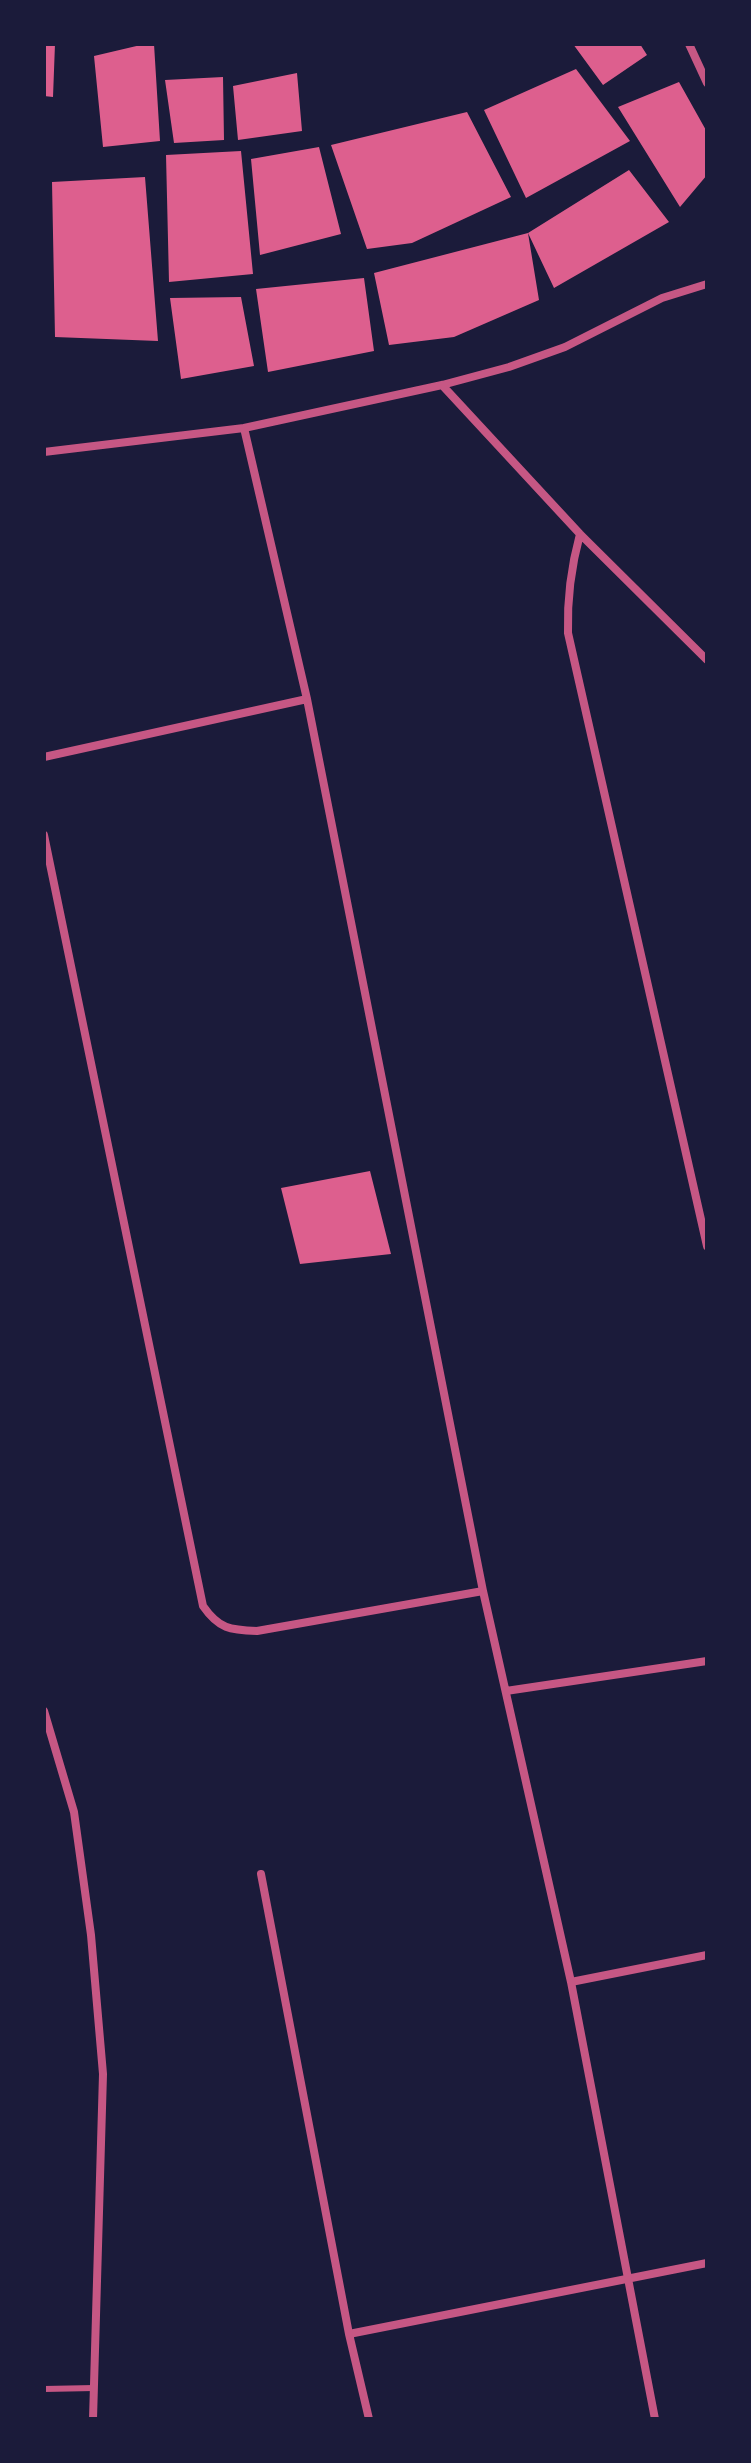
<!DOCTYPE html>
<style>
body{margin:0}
#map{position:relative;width:751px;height:2463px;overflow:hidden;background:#1b1b3a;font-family:"DM Sans",sans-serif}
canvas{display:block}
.frame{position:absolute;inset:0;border:46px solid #1b1b3a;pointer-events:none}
</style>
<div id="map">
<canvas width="751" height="2463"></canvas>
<div class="frame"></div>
</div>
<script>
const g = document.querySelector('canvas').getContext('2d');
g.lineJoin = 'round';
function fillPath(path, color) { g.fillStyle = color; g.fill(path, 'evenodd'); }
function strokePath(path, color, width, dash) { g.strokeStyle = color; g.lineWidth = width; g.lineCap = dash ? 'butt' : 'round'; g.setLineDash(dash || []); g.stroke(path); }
const building = new Path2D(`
 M 44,44 L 55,44 L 53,97 L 44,96 Z
 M 145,44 L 154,44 L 160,141 L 103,147 L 94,56 Z
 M 573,44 L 640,44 L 647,55 L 603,85 Z
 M 576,69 L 630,141 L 526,198 L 484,110 Z
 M 297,73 L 302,131 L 238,140 L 233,86 Z
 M 223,77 L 224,140 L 174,143 L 165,80 Z
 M 679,82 L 707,132 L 707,175 L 680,207 L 618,107 Z
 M 467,112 L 511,197 L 412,243 L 367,249 L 331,145 Z
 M 319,147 L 341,234 L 260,255 L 251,159 Z
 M 241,151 L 253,274 L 169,282 L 166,155 Z
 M 629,170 L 669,222 L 554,288 L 528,233 L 539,300 L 454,337 L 389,345 L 374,273 L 528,233 Z
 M 145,177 L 158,341 L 55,337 L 52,182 Z
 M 364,278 L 374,351 L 268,372 L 256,289 Z
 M 241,297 L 254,366 L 181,379 L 170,298 Z
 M 370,1171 L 391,1254 L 300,1264 L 281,1188 Z`);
const service = new Path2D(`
 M 44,2389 L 94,2388`);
const minor = new Path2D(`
 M 689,44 L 707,83
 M 442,385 L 580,534 L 707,660
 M 244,428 L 307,699 L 483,1591 L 571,1982 L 655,2419
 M 44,452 L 244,428 L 442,385 L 509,367 L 565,347 L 662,298 L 707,284
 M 580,534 C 571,567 567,598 568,633 L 707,1246
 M 44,757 L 307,699
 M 44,835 L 203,1606 C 219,1629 230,1630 257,1631 L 483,1591
 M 506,1691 L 707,1661
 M 44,1711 L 74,1812 L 91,1935 L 103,2074 L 93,2419
 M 261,1874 L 349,2334 L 369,2419
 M 571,1982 L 707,1955
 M 349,2334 L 707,2263`);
fillPath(building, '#dd5f8e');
strokePath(service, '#c65784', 6);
strokePath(minor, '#c65784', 8);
</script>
